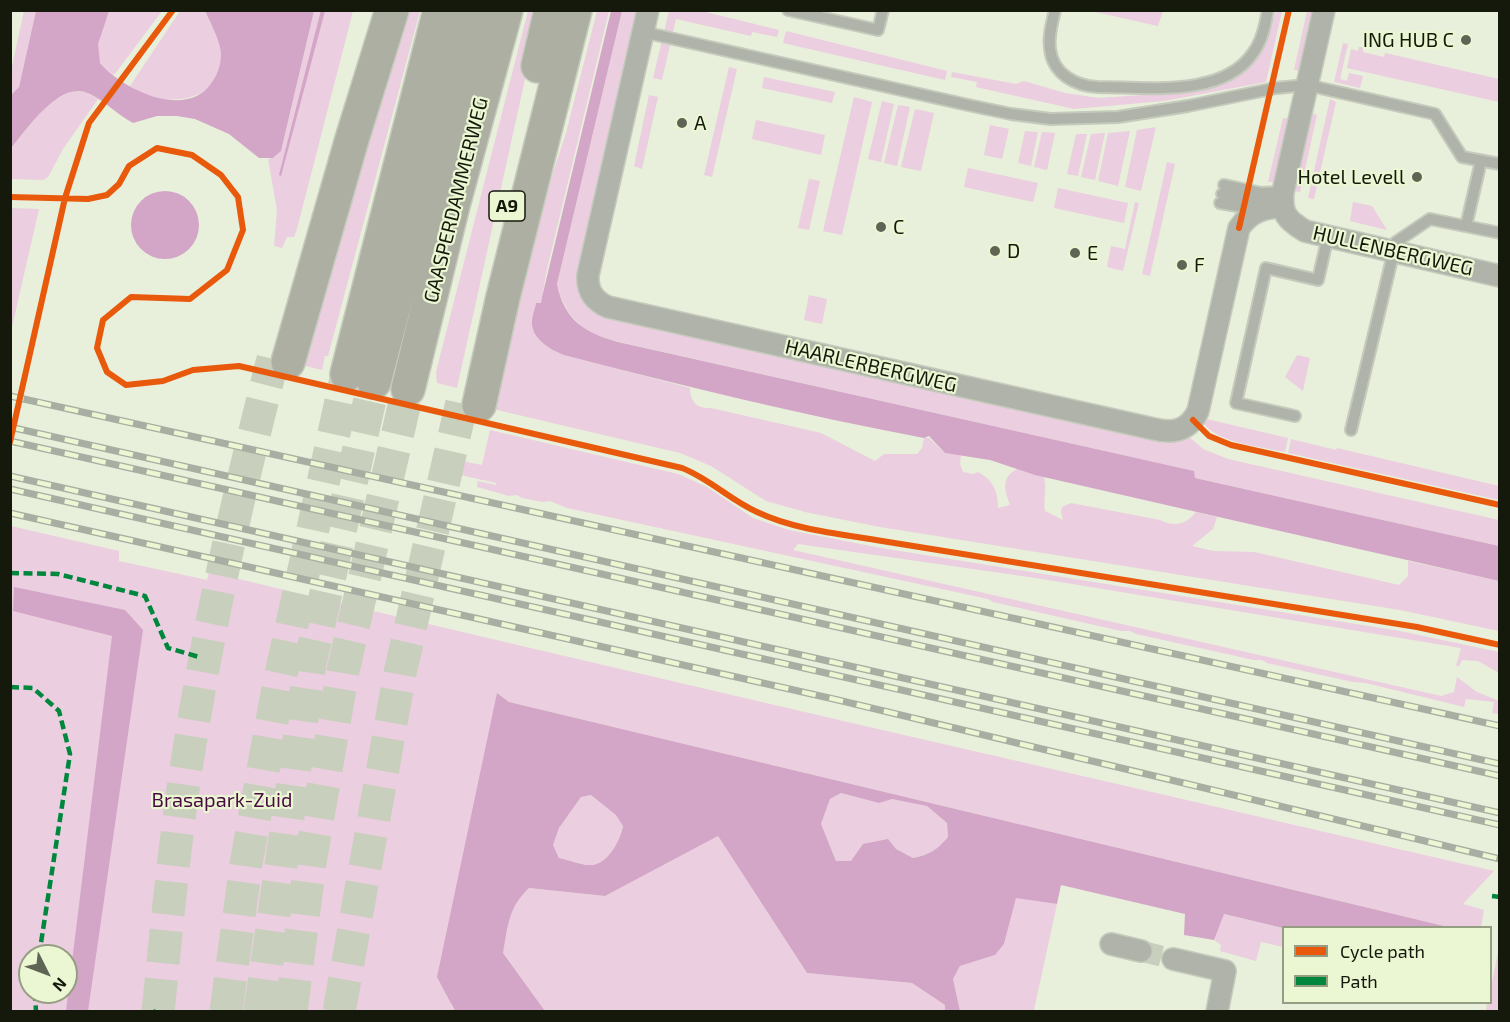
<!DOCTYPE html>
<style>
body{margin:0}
#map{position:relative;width:1510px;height:1022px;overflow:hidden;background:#e8efdb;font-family:"Exo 2",sans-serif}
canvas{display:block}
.frame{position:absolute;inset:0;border:12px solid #15190c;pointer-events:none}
.legend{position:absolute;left:1282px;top:926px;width:210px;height:78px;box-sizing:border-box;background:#ebf7d3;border:2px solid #959e83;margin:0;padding:8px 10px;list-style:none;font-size:18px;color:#15190c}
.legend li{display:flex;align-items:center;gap:12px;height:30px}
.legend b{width:30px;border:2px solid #959e83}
.north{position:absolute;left:18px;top:944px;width:60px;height:60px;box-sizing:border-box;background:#ebf7d3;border:2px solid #959e83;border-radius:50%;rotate:132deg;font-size:16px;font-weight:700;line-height:24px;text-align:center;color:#15190c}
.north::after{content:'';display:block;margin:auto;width:21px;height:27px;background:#5f6454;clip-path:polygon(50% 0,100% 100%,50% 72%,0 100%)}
</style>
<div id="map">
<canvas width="1510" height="1022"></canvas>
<div class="frame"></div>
<ul class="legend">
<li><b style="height:8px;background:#e8590c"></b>Cycle path</li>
<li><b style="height:8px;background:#00873e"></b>Path</li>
</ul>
<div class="north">N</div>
</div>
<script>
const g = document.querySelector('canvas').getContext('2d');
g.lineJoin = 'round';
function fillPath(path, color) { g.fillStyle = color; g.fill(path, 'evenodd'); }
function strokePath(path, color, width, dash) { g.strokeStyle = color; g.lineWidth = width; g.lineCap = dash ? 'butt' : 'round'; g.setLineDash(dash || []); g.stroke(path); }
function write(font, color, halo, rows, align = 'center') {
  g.font = font + ' "Exo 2",sans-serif'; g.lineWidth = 4.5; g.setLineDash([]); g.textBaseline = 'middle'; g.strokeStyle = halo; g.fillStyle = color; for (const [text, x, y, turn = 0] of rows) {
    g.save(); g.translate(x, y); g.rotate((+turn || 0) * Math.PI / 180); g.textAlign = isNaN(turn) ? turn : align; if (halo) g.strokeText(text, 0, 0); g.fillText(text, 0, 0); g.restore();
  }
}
const green = new Path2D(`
 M 24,11 L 36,11 L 19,87 L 11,95 L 11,71 Z
 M 109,11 L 162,11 L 114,75 C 109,71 103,68 100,62 C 91,48 104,25 109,11 Z
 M 180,11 L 205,11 C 211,24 220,40 221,54 C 223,105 161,109 130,86 Z
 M 314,11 L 353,11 L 297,229 L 294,237 L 287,237 L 282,248 L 274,246 L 277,210 L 268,159 L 276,156 L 282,147 Z
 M 399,11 L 420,11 L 328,356 L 325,356 L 322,370 L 297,364 Z
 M 528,11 L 540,11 L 457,388 L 437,383 L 436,372 Z
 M 597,11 L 609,11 L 547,269 L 541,303 L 536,304 C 535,310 532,317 532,323 C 531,340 553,351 566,355 L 690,388 C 690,402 697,409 711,408 L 821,433 L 875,461 L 884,454 L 917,454 L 922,448 L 924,438 L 929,438 L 945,453 L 961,455 L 960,464 L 963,472 L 973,474 L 978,472 C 993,480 998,491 998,508 L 1010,505 C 1005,491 1000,478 1017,469 L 1044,477 C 1047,490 1043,499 1045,511 L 1063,520 L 1061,512 L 1062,507 L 1071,503 L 1160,520 C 1174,527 1186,525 1196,512 L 1217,517 L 1213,529 L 1192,546 L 1213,551 L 1254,552 L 1399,585 L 1408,576 L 1408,561 L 1499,581 L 1499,631 L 1400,610 L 880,527 L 805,512 L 766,501 L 711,466 L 680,453 L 493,409 L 540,213 L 566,133 Z
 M 622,11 L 640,11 L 585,297 L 1187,435 L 1203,449 L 1228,459 L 1499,520 L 1499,546 L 1195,478 L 1193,471 L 606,339 C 579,330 563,311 557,284 Z
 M 669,11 L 702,11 L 779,30 L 777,37 L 752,32 L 751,36 L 676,19 L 662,80 L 653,78 Z
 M 1091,11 L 1163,11 L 1158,26 Z
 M 1276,11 L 1282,11 L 1266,82 L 1164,101 L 1074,109 L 976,87 L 977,82 L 951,77 L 952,72 L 1016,84 L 1024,81 L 1065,93 L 1098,98 L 1173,93 L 1219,86 L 1240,75 L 1255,59 L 1265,42 Z
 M 1307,11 L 1313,11 L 1300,71 L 1294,70 Z
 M 786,31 L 947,71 L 945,80 L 783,43 Z
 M 1343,43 L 1348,44 L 1340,79 L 1347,81 L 1349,73 L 1363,76 L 1360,88 L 1334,82 Z
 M 1359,47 L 1363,47 L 1363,52 L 1384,57 L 1385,53 L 1499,79 L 1499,102 L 1347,68 L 1351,49 L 1358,51 Z
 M 729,67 L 737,69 L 712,177 L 704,175 Z
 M 764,77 L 835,92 L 832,103 L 762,88 Z
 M 76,91 L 86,92 L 98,99 L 63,149 L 48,177 L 43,180 L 11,179 L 11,148 C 29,127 47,97 76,91 Z
 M 649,95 L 658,97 L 642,169 L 634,166 Z
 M 854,97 L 872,102 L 842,235 L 823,231 Z
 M 1330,99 L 1336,102 L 1314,199 L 1308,198 Z
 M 882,101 L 894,104 L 881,162 L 868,159 Z
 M 898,105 L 910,107 L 897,166 L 884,163 Z
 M 915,109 L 934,113 L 921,171 L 901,167 Z
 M 1311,113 L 1317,115 L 1300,192 L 1294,191 Z
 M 1283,118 L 1289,119 L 1275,182 L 1268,182 Z
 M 756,120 L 825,135 L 821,155 L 752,139 Z
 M 990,125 L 1009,129 L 1002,159 L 984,155 Z
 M 1156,127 L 1141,191 L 1125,187 L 1137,130 Z
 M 1025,131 L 1038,132 L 1031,166 L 1018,163 Z
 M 1130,131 L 1118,186 L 1098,181 L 1108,133 Z
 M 1042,132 L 1055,133 L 1047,170 L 1034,167 Z
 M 1105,133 L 1095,180 L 1081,177 L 1091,134 Z
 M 1076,134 L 1087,134 L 1078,176 L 1067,174 Z
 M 1167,162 L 1175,164 L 1150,276 L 1142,274 Z
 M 968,168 L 1038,183 L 1033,202 L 964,187 Z
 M 809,179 L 820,181 L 809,230 L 798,228 Z
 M 1058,188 L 1128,203 L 1124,223 L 1054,208 Z
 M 1135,202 L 1139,203 L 1123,271 L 1107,267 L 1111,246 L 1125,249 Z
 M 1353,202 L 1372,206 L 1387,230 L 1350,221 Z
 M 10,208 L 39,209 L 12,327 L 11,327 Z
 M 809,295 L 827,299 L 822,324 L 804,320 Z
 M 1297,355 L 1310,358 L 1303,391 L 1285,377 Z
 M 1202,418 L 1288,438 L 1285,452 C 1258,446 1219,444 1201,421 Z
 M 490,430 L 678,474 L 707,487 L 753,518 L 789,530 L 881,548 L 1400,631 L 1499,652 L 1499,673 L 1478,661 L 1462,660 L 1459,666 L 1456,666 L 1461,648 L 1036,578 L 798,544 L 793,550 L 1441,696 L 1454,692 L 1457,677 L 1477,692 L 1499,701 L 1499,714 L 1492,713 L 1494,702 L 1466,699 L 1464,707 L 1366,683 L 1353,682 L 1267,663 L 1262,660 L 1254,660 L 1136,634 L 1130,631 L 1121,631 L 993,602 L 988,599 L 567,508 L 550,501 L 543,502 L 522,498 L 517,495 L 509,496 L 477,487 L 478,481 L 496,485 L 496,483 L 434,469 L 437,456 L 482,465 Z
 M 1291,439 L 1336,450 L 1337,448 L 1499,486 L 1499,500 L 1288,453 Z
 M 11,526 L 119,551 L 119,561 L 207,580 L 209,572 C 635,674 1066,772 1494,871 L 1463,904 L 1484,910 L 1481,927 L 1444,927 L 1444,926 L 509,702 L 497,693 L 451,1005 L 455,1011 L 11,1012 ZM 30,956 L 66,956 L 66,992 L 30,992 Z
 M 841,793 L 879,803 L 892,798 L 927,806 L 947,823 L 948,837 C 938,849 929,855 913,858 L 896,849 L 851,861 L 836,861 L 821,824 L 830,799 Z
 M 591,795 L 617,815 L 623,826 C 621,839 608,864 592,865 C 583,866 569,860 559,858 L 553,845 L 559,828 L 581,797 Z
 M 718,836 L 807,973 L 912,983 L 945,1005 L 945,1011 L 545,1011 L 503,953 C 508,926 508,908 529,888 L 605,896 Z
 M 1016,897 L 1057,904 L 1034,1010 L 1041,1011 L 960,1011 L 953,979 L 960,966 L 995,955 L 1004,944 Z
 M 1223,914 L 1283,928 L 1283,947 L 1261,942 L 1256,961 L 1220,951 L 1221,945 L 1214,940 Z
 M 1499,948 L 1499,1011 L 1486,1011 L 1487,1003 L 1490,1002 L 1491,987 Z`);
const water = new Path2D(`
 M 321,10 L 325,11 L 281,176 L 279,175 Z
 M 36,11 L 109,11 L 98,44 L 100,63 C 122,89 184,119 210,85 C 217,76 221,66 221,54 C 220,40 211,24 205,11 L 314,11 L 281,151 L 273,158 L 259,158 L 229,134 L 195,119 L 177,116 L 157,116 L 133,123 C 118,115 106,102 90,94 C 61,78 27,129 11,148 L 11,95 L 19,87 Z
 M 611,11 L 622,11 L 557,284 C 564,320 585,333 618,342 L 1194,471 L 1195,478 L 1499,546 L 1499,581 L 1035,475 L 990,460 L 945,453 L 929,436 L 924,438 C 802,415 683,386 564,355 C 551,350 531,339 532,322 C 532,316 535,309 536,303 L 541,303 L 542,297 Z
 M131 225a34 34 0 1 1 68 0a34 34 0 1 1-68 0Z
 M 14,587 L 125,610 L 143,630 L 88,1011 L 66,1011 L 112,636 L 13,611 Z
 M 497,693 L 509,702 L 1444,926 L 1444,928 L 1283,928 L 1224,914 L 1214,940 L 1184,935 L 1185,914 L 1061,885 L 1057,904 L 1016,898 L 1004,944 L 995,955 L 960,966 L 953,979 L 960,1011 L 945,1011 L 945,1005 L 912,983 L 807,973 L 718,836 L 605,896 L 529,888 C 508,908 508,926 503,953 L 545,1011 L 455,1011 L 437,977 ZM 841,793 L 879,803 L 892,799 L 927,806 L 947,823 L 948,837 C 938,849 929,855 913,858 L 896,849 L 888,839 L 863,844 L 851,861 L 836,861 L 821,824 L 830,799 ZM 591,795 L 616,815 L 623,826 C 621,839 608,864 592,865 C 583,866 569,860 559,858 L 553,845 L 559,828 L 581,797 Z`);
const streetTunnel = new Path2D(`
 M 1141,951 L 1173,959`);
const highwayTunnel = new Path2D(`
 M 158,1012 C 167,924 175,836 189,750 C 210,618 240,488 273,359
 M 226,1012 L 246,864 L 278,688 L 347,374
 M 260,1012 L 310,663 L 374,382
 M 291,1012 L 310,863 L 343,671 L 408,389
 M 339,1012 L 400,673 L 462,402`);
const lane = new Path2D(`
 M 788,10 L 878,30 L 883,10
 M 1055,10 C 1052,23 1048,36 1050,49 C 1053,74 1075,86 1098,87 C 1145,87 1223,98 1253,53 C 1262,41 1265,26 1268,10
 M 643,32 L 968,105 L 1011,114 L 1051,119 L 1118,117 L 1188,106 L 1276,88 L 1307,85 L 1435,114 L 1462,157 L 1500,164
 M 1224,185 L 1261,193 L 1283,192
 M 1222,194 L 1260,201 L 1270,201
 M 1220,203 L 1255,209
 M 1466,226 L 1481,161
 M 1295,416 L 1236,403 L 1266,268 L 1318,280 L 1328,236
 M 1351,430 L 1396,242 L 1430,219 L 1500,233`);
const street = new Path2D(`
 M 648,10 L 588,275 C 587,291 594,301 608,307 L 1154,429 C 1174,434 1189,430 1198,411 L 1239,228 C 1250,212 1264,207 1283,207
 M 1324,10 L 1283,192 C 1281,214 1287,220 1305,231 L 1500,276
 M 1111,944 L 1141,951
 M 1173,959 L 1225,971 L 1217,1012`);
const highway = new Path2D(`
 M 538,66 L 551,10
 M 288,362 L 352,139 L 392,10
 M 347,374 L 440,10
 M 374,382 L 472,10
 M 408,389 L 453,205 L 506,10
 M 479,405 L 503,297 L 575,10`);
const rail = new Path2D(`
 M 10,396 L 1500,726
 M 10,427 L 1500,764
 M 10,441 L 1500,776
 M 10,476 L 1500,813
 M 10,489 L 1500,825
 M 10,513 L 838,700 L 1500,859`);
const quiet = new Path2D(`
 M 10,573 L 58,574 L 145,596 L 168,648 L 199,657
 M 10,687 L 33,688 L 59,711 L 70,754 L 39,956
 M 1492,896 L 1500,897
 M 35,992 L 36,1012
 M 155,1012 L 156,1010`);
const cycleway = new Path2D(`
 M 10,197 L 88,199 L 107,195 L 119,184 L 129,166 L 157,148 L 192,155 L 221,175 L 238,197 L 243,230 L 227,270 L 190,299 L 131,297 L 103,320 L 97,348 L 107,372 L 126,385 L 163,381 L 193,370 L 239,366 L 682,468 C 710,479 730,500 757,512 C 795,530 841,534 882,541 L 1417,627 L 1500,645
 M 1239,228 L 1289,10
 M 1193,420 L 1209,436 L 1231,445 L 1500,505
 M 10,442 L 65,198 L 89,123 L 173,10`);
const markers = [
 [1466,40,6,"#5f6454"],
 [682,123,6,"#5f6454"],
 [1417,177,6,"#5f6454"],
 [881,227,6,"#5f6454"],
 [995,251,6,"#5f6454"],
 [1075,253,6,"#5f6454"],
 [1182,265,6,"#5f6454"]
];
const shields = [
 [507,206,36]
];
const shieldNames = [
 ["A9",507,206]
];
const poiNames = [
 ["ING HUB C",1454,40,"right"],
 ["A",694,123],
 ["Hotel Levell",1405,177,"right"],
 ["C",893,227],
 ["D",1007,251],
 ["E",1087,253],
 ["F",1194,265]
];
const streetNames = [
 ["GAASPERDAMMERWEG",456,200,-76],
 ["HULLENBERGWEG",1393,251,13],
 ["HAARLERBERGWEG",871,366,13]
];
const parkNames = [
 ["Brasapark-Zuid",222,800]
];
fillPath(green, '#ebcedf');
fillPath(water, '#d3a5c7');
strokePath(streetTunnel, '#c8cfbc', 21, [21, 10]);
strokePath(highwayTunnel, '#c8cfbc', 33, [33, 16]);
strokePath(lane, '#c5cbbc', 14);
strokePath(street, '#c5cbbc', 24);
strokePath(highway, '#c5cbbc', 36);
strokePath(lane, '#afb3a9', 10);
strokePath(street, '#afb3a9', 21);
strokePath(highway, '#acafa2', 33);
strokePath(rail, '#a9aea2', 7);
strokePath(rail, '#ebf7d3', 4.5, [14]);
strokePath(quiet, '#00873e', 4.5, [9, 4.5]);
strokePath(cycleway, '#e8590c', 6);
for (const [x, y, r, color] of markers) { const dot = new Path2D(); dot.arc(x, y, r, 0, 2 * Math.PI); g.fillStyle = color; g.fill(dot); strokePath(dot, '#ebf7d3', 2); }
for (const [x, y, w] of shields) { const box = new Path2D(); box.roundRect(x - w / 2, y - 15, w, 30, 4.5); g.fillStyle = '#ebf7d3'; g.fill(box); strokePath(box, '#15190c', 1.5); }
write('bold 18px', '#15190c', null, shieldNames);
write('20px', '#15190c', '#ebf7d3', poiNames, 'left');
write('20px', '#15190c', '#ebf7d3', streetNames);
write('20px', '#490a42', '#ebf7d3', parkNames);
</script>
